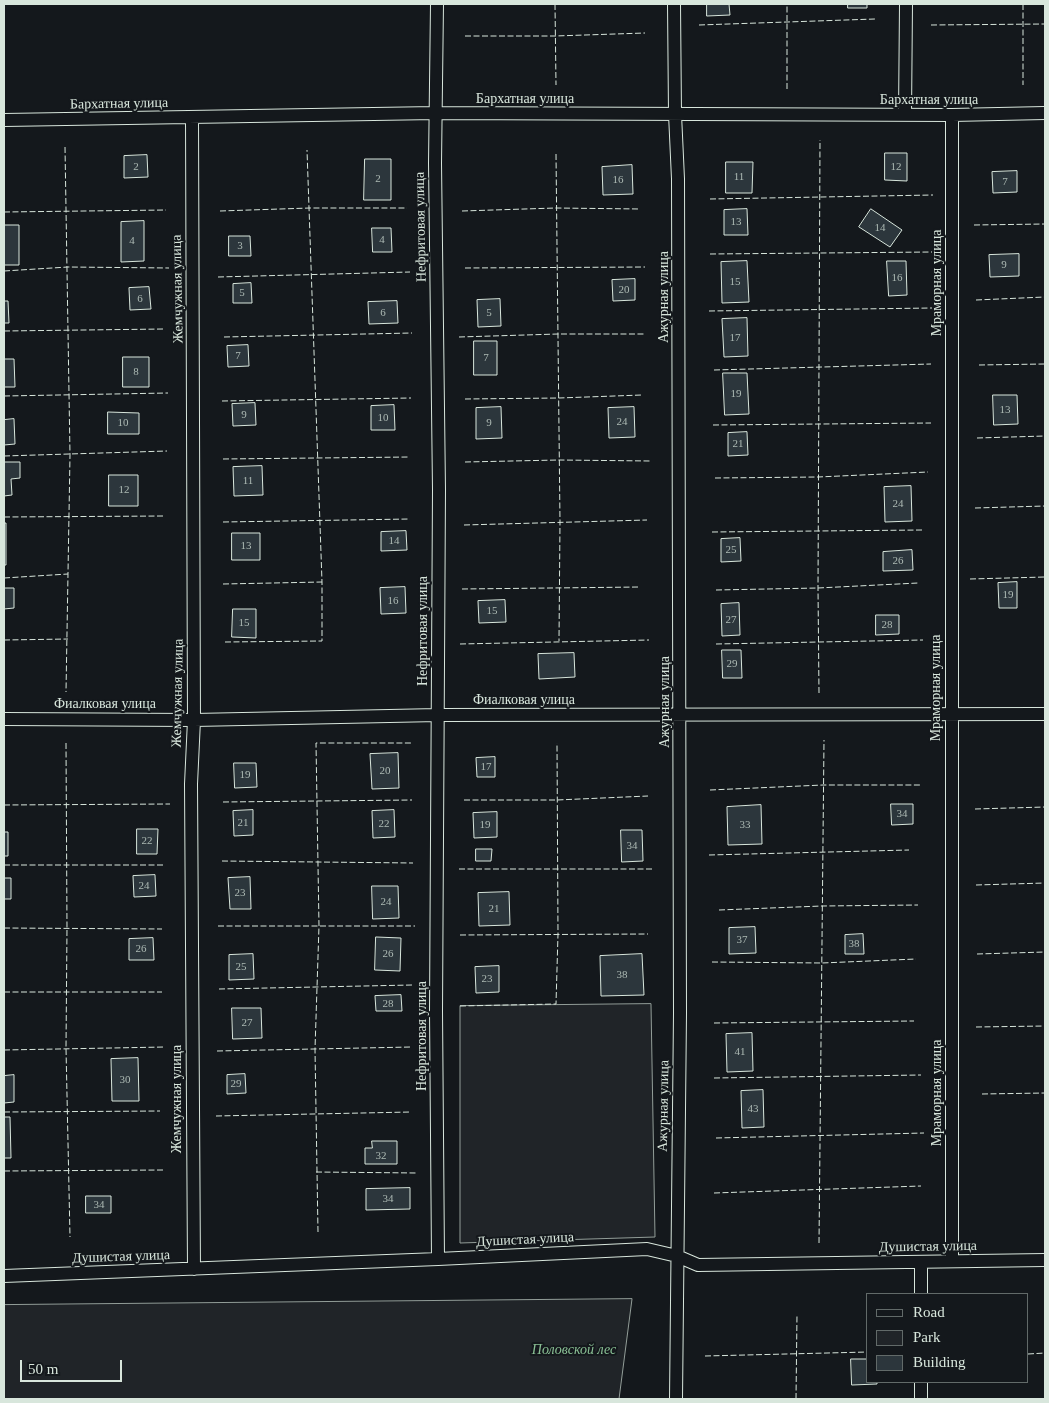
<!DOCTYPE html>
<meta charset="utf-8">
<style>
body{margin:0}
#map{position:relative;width:1049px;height:1403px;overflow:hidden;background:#14181c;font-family:Georgia,serif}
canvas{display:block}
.frame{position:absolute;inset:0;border:5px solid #d8e6dc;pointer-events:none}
.legend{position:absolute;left:866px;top:1293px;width:162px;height:90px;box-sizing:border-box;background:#14181c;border:1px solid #626a69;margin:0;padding:6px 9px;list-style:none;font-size:15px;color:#d8e6dc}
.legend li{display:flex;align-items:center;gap:10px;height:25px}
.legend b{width:25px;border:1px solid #626a69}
.scale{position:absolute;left:20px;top:1360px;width:102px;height:22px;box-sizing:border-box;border:2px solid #d8e6dc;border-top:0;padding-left:6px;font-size:15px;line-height:18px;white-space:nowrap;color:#d8e6dc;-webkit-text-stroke:4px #14181c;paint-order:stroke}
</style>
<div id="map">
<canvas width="1049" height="1403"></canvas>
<div class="frame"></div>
<ul class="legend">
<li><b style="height:6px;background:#14181c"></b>Road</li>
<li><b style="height:14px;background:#202428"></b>Park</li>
<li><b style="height:14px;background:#2c363c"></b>Building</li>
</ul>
<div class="scale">50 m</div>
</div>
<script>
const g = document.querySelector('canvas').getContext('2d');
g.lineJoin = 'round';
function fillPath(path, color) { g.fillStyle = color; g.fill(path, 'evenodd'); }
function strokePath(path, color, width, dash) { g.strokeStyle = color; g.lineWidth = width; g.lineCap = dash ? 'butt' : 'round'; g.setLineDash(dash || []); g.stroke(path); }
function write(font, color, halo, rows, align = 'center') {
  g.font = font + ' Georgia,serif'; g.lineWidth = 4; g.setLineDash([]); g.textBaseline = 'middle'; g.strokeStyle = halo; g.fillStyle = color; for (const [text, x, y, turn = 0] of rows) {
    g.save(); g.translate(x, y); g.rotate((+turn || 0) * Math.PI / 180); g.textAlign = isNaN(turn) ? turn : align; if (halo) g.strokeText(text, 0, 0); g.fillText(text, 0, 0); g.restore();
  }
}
const green = new Path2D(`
 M 651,1004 L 655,1237 L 460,1243 L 460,1006 Z
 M 632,1299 L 619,1399 L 4,1399 L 4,1305 Z`);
const building = new Path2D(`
 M 707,4 L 729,4 L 730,15 L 707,16 Z
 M 848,4 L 867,4 L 867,8 L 848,8 Z
 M 885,153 L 907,153 L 907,181 L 885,180 Z
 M 147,155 L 148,177 L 124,178 L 124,156 Z
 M 365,159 L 391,159 L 391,200 L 364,200 Z
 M 726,162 L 753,162 L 752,193 L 726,193 Z
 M 632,165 L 633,194 L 603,195 L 602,167 Z
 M 1017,171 L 1017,192 L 993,193 L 992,172 Z
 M 747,209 L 748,235 L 724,235 L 724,210 Z
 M 871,209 L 902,230 L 890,247 L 859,227 Z
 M 144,221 L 144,261 L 121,262 L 121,222 Z
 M 4,225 L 19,225 L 19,265 L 4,265 Z
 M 372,228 L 391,228 L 392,252 L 373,252 Z
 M 229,236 L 250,236 L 251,256 L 229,256 Z
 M 1019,254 L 1019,276 L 990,277 L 989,255 Z
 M 747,261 L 749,302 L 722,303 L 721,262 Z
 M 887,261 L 906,261 L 907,295 L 889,296 Z
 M 635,279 L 635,300 L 613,301 L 612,280 Z
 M 251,283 L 252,303 L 233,303 L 233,284 Z
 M 149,287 L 151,309 L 130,310 L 129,288 Z
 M 500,299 L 501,326 L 478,327 L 477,300 Z
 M 4,301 L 8,301 L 9,323 L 4,323 Z
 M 397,301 L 398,323 L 369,324 L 368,302 Z
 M 747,318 L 748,356 L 724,357 L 722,319 Z
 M 474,341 L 497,341 L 497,375 L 474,375 Z
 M 248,345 L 249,366 L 228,367 L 227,346 Z
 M 123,357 L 149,357 L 149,387 L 123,387 Z
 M 4,359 L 14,359 L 15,387 L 4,387 Z
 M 723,373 L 747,373 L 749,414 L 725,415 Z
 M 993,395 L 1017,395 L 1018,424 L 994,425 Z
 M 255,403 L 256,425 L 233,426 L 232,404 Z
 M 394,405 L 395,430 L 371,430 L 371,406 Z
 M 501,407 L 502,438 L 476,439 L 476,408 Z
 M 634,407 L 635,437 L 609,438 L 608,408 Z
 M 108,412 L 139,413 L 139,434 L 108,434 Z
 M 14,419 L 15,444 L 4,445 L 4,420 Z
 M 747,432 L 748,455 L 728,456 L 728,433 Z
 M 4,462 L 20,462 L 20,478 L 11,479 L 12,495 L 4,496 Z
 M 262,466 L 263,495 L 234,496 L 233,467 Z
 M 109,475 L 138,475 L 138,506 L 109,506 Z
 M 911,486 L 912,521 L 885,522 L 884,487 Z
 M 4,523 L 6,523 L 6,565 L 4,565 Z
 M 406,531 L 407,550 L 381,551 L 381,532 Z
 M 232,533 L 260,533 L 260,560 L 232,560 Z
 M 740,538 L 741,561 L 721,562 L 721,539 Z
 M 912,550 L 913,570 L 883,571 L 883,552 Z
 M 1017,582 L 1017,608 L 999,608 L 998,583 Z
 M 405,587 L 406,613 L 381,614 L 380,588 Z
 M 4,588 L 14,588 L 14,608 L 4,609 Z
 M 505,600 L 506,622 L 479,623 L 478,601 Z
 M 739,603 L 740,635 L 722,636 L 721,604 Z
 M 233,609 L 256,609 L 256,638 L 232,637 Z
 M 876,615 L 899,615 L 899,634 L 876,635 Z
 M 722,650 L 741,650 L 742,678 L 723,678 Z
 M 574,653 L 575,677 L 539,679 L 538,654 Z
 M 398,753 L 399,788 L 372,789 L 370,754 Z
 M 495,757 L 495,777 L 477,777 L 476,758 Z
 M 234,763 L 256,763 L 257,787 L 235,788 Z
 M 891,804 L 913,804 L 913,824 L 892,825 Z
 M 761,805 L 762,844 L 728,845 L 727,807 Z
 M 253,810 L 253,835 L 234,836 L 233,811 Z
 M 394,810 L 395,837 L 373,838 L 372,811 Z
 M 497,812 L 497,837 L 474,838 L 473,813 Z
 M 137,829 L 158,829 L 157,854 L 137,854 Z
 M 621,830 L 642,830 L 643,861 L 622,862 Z
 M 4,832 L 8,832 L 8,856 L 4,856 Z
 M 476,849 L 492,849 L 491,861 L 476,861 Z
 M 155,875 L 156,896 L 134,897 L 133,876 Z
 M 250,877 L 251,909 L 230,909 L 228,878 Z
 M 4,878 L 11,878 L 11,899 L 4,899 Z
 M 372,886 L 398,886 L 399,918 L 373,919 Z
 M 509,892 L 510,925 L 479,926 L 478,893 Z
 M 755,927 L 756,953 L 729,954 L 729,928 Z
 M 863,934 L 864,954 L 845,954 L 845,935 Z
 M 376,937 L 401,938 L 400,971 L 375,970 Z
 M 153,938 L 154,960 L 129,960 L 129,939 Z
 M 253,954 L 254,979 L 229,980 L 229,955 Z
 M 642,954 L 644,995 L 601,996 L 600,956 Z
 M 499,966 L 499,992 L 476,993 L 475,967 Z
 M 401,995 L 402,1011 L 376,1011 L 375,996 Z
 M 232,1008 L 261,1008 L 262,1038 L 233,1039 Z
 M 752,1033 L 753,1071 L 727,1072 L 726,1034 Z
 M 138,1058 L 139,1101 L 112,1101 L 111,1059 Z
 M 245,1074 L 246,1093 L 227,1094 L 227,1075 Z
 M 14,1075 L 14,1102 L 4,1103 L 4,1076 Z
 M 763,1090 L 764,1127 L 742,1128 L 741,1091 Z
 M 4,1117 L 10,1117 L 11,1158 L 4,1158 Z
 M 372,1141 L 397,1141 L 397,1164 L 365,1164 L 365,1148 L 372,1148 Z
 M 410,1188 L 410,1209 L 366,1210 L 366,1189 Z
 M 86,1196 L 111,1196 L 111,1213 L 86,1213 Z
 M 851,1359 L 868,1359 L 868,1382 L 877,1382 L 877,1384 L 852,1385 Z`);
const minor = new Path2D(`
 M 437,4 L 435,163 L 439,490 L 436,1011 L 438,1259
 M 674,4 L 675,114 L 678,179 L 680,1013 L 676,1399
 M 905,115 L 906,4
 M 192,118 L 194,720 L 191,784 L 194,1269
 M 4,120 L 435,113 L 952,115 L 1045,113
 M 4,719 L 194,720 L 438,715 L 1045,714
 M 952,1260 L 952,115
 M 921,1262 L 921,1294
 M 4,1276 L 438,1259 L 647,1249 L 677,1256 L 698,1265 L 1045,1260
 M 921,1382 L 921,1399`);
const fence = new Path2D(`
 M 555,4 L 556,85
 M 1023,4 L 1023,85
 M 699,25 L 875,19
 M 931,25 L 1045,24
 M 465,36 L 555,36 L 645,33
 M 787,89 L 787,4
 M 65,147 L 70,455 L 66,692
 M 556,154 L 560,522 L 559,641
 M 710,199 L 933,195
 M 220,211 L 310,208 L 407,208
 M 462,211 L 556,208 L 640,209
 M 4,212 L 166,210
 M 974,225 L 1045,224
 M 710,254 L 932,252
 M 465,268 L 645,267
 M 4,271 L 68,267 L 169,268
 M 218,277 L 410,272
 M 976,300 L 1045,297
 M 709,311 L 932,308
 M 4,331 L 164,329
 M 224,337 L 412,333
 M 459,337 L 558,334 L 645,334
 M 979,365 L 1045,364
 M 714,370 L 931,364
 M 4,396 L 168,393
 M 465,399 L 559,398 L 642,395
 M 222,401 L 411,398
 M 713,425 L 931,423
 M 977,438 L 1045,436
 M 4,456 L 167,451
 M 223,459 L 410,457
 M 465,462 L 559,460 L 650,461
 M 715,478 L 818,477 L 928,472
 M 975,508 L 1045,506
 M 4,517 L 164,516
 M 223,522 L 410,519
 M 464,525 L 647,520
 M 712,532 L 922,530
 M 4,578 L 68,574
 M 970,579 L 1045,577
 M 223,584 L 322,582
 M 462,589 L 640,587
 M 716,590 L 818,588 L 918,583
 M 4,640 L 68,639
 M 225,642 L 322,641 L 322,582 L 307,150
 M 460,644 L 649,640
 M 716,644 L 923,640
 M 819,693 L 818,588 L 820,140
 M 66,743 L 67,928 L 66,1048 L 70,1237
 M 710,790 L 823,785 L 920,785
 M 464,800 L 557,800 L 648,796
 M 223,802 L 412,800
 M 4,805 L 170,804
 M 975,809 L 1045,807
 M 709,855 L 909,850
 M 222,861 L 413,863
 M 4,865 L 164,865
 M 459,869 L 653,869
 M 976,885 L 1045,883
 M 719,910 L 822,906 L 918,905
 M 218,926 L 415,926
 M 4,928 L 162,929
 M 460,935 L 648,934
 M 977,954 L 1045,952
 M 712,962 L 822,963 L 916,959
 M 219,989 L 412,985
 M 4,992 L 162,992
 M 460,1006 L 556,1004 L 558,934 L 557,743
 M 714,1023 L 914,1021
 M 976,1027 L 1045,1026
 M 4,1050 L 165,1047
 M 217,1051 L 411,1047
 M 714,1078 L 921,1075
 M 982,1094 L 1045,1093
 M 4,1112 L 160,1111
 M 216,1116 L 411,1112
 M 716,1138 L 924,1133
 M 4,1171 L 163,1170
 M 316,1172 L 417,1173
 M 714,1193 L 921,1186
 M 318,1232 L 315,1049 L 319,926 L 316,743 L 412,743
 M 819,1243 L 824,740
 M 1028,1354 L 1045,1353
 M 705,1356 L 868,1352
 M 796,1399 L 797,1314`);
const numberNames = [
 ["2",136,167],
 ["12",896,167],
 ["11",739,177],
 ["2",378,179],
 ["16",618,180],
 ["7",1005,182],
 ["13",736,222],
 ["14",880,228],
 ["4",382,240],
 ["4",132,241],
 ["3",240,246],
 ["9",1004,265],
 ["16",897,278],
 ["15",735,282],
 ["20",624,290],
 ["5",242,293],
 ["6",140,299],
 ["6",383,313],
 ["5",489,313],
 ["17",735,338],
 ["7",238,356],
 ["7",486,358],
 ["8",136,372],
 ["19",736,394],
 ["13",1005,410],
 ["9",244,415],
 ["10",383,418],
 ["24",622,422],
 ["10",123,423],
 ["9",489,423],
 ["21",738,444],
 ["11",248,481],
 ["12",124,490],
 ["24",898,504],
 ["14",394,541],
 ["13",246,546],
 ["25",731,550],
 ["26",898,561],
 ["19",1008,595],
 ["16",393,601],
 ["15",492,611],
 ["27",731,620],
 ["15",244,623],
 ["28",887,625],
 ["29",732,664],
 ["17",486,767],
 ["20",385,771],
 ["19",245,775],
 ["34",902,814],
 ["21",243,823],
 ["22",384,824],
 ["19",485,825],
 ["33",745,825],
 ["22",147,841],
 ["34",632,846],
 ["24",144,886],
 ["23",240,893],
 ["24",386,902],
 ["21",494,909],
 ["37",742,940],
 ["38",854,944],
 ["26",141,949],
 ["26",388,954],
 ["25",241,967],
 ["38",622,975],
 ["23",487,979],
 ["28",388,1004],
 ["27",247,1023],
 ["41",740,1052],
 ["30",125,1080],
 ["29",236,1084],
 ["43",753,1109],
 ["32",381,1156],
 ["34",388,1199],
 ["34",99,1205]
];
const streetNames = [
 ["Бархатная улица",525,99],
 ["Бархатная улица",929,100],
 ["Бархатная улица",119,104,-1],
 ["Нефритовая улица",421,227,-91],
 ["Мраморная улица",937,283,-90],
 ["Жемчужная улица",178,289,-91],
 ["Ажурная улица",664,297,-90],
 ["Нефритовая улица",423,631,-90],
 ["Мраморная улица",936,688,-90],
 ["Жемчужная улица",178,693,-89],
 ["Фиалковая улица",524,700],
 ["Ажурная улица",665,702,-90],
 ["Фиалковая улица",105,704],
 ["Нефритовая улица",422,1036,-90],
 ["Мраморная улица",937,1093,-90],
 ["Жемчужная улица",177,1099,-90],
 ["Ажурная улица",664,1106,-89],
 ["Душистая улица",525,1240,-3],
 ["Душистая улица",928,1247,-1],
 ["Душистая улица",121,1257,-2]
];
const parkNames = [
 ["Половской лес",574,1350]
];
fillPath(green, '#202428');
strokePath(green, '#939e99', 1);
fillPath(building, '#2c363c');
strokePath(building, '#d8e6dc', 1);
strokePath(minor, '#d8e6dc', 14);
strokePath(minor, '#14181c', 12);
strokePath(fence, '#d8e6dc', 1, [6, 2.5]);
write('11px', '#adbab4', null, numberNames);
write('14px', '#d8e6dc', '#14181c', streetNames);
write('italic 14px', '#8ac095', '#14181c', parkNames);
</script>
